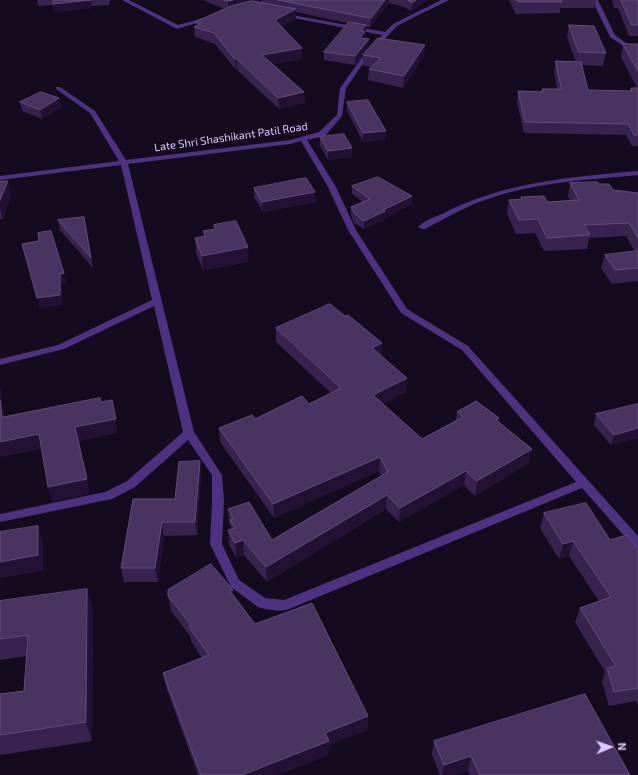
<!DOCTYPE html>
<style>
body{margin:0}
#map{position:relative;width:638px;height:775px;overflow:hidden;background:#140b1f;font-family:"Exo 2",sans-serif}
canvas{display:block}
.north{position:absolute;left:590px;top:727px;width:40px;height:40px;-webkit-text-stroke:3px #140b1f;paint-order:stroke;rotate:88deg;font-size:11px;font-weight:700;line-height:16px;text-align:center;color:#dec9ff}
.north::after{content:'';display:block;margin:auto;width:14px;height:18px;background:#dec9ff;clip-path:polygon(50% 0,100% 100%,50% 72%,0 100%)}
</style>
<div id="map">
<canvas width="638" height="775"></canvas>
<div class="north">N</div>
</div>
<script>
const g = document.querySelector('canvas').getContext('2d');
g.lineJoin = 'round';
function fillPath(path, color) { g.fillStyle = color; g.fill(path, 'evenodd'); }
function strokePath(path, color, width, dash) { g.strokeStyle = color; g.lineWidth = width; g.lineCap = dash ? 'butt' : 'round'; g.setLineDash(dash || []); g.stroke(path); }
function write(font, color, halo, rows, align = 'center') {
  g.font = font + ' "Exo 2",sans-serif'; g.lineWidth = 3; g.setLineDash([]); g.textBaseline = 'middle'; g.strokeStyle = halo; g.fillStyle = color; for (const [text, x, y, turn = 0] of rows) {
    g.save(); g.translate(x, y); g.rotate((+turn || 0) * Math.PI / 180); g.textAlign = isNaN(turn) ? turn : align; if (halo) g.strokeText(text, 0, 0); g.fillText(text, 0, 0); g.restore();
  }
}
const pedestrian = new Path2D(`
 M 435,3 L 438,5 L 437,6 L 427,11 L 424,9 Z`);
const minor = new Path2D(`
 M 122,0 L 129,0 L 178,25 L 207,17 L 210,19 L 177,29 Z
 M 441,0 L 449,0 L 437,6 L 432,5 Z
 M 425,8 L 430,9 L 397,26 L 367,58 L 346,88 L 342,116 L 325,136 L 307,140 L 336,187 L 356,230 L 407,309 L 468,346 L 638,536 L 638,549 L 634,547 L 582,488 L 289,609 C 281,612 266,610 258,607 L 231,587 L 210,544 L 212,501 L 212,475 L 188,440 L 135,487 L 112,499 L 0,522 L 0,514 L 105,492 L 127,481 L 183,432 L 154,306 L 64,349 L 0,365 L 0,359 L 58,345 L 152,300 L 121,165 L 0,180 L 0,176 L 119,161 L 90,113 L 56,89 L 56,87 L 60,87 L 95,111 L 126,160 L 290,140 L 319,132 L 337,115 L 340,88 L 363,56 L 382,35 L 283,16 L 281,15 L 281,13 L 385,32 L 393,24 ZM 301,141 L 328,187 L 348,230 L 401,313 L 462,350 L 576,482 L 284,600 L 265,598 L 239,580 L 222,544 L 224,501 L 222,475 L 194,432 L 128,164 L 290,144 Z
 M 638,171 L 638,175 C 588,180 536,182 488,199 C 466,206 446,218 425,229 L 422,229 L 418,227 C 424,221 434,217 442,214 C 503,182 570,177 638,171 Z`);
const tertiary = new Path2D(`
 M 592,0 L 598,0 L 615,35 L 626,43 L 638,47 L 638,51 L 622,45 L 610,37 Z`);
const wall = new Path2D(`
 M 37,0 L 110,0 L 109,5 L 92,6 L 92,8 L 55,12 L 53,5 L 38,6 Z
 M 203,0 L 259,0 L 256,1 L 261,2 L 261,0 L 428,0 L 411,11 L 404,7 L 389,3 L 370,27 L 366,27 L 365,39 L 369,39 L 369,48 L 355,65 L 324,60 L 324,52 L 348,23 L 296,12 L 296,19 L 281,27 L 302,59 L 273,64 L 304,92 L 305,103 L 279,109 L 237,70 L 236,70 L 215,44 L 195,37 L 194,27 L 196,26 L 195,22 L 225,9 Z
 M 509,0 L 596,0 L 594,8 L 560,8 L 560,13 L 516,14 Z
 M 612,0 L 638,0 L 638,36 L 629,36 L 618,8 L 614,8 Z
 M 569,25 L 606,53 L 603,66 L 582,65 L 588,90 L 630,91 L 631,88 L 637,88 L 621,57 L 623,44 L 638,44 L 638,146 L 632,146 L 626,135 L 524,133 L 517,102 L 518,91 L 541,92 L 542,89 L 557,89 L 554,71 L 556,61 L 576,62 L 567,37 Z
 M 425,45 L 424,56 L 403,88 L 368,80 L 369,69 L 371,67 L 363,66 L 363,55 Z
 M 59,98 L 61,107 L 42,119 L 22,111 L 20,102 Z
 M 347,102 L 386,131 L 385,140 L 363,142 L 347,111 Z
 M 320,137 L 352,148 L 352,157 L 328,160 L 320,146 Z
 M 0,181 L 11,196 L 3,219 L 0,219 Z
 M 570,183 L 599,184 L 613,190 L 638,193 L 638,281 L 612,284 L 601,268 L 605,255 L 635,252 L 626,236 L 589,238 L 587,249 L 544,251 L 535,233 L 516,234 L 507,213 L 509,200 L 521,199 L 521,197 L 547,202 L 570,200 L 568,196 Z
 M 352,186 L 412,196 L 412,204 L 385,218 L 384,220 L 364,229 L 354,223 L 351,216 L 351,207 L 363,202 L 352,194 Z
 M 254,188 L 316,202 L 263,212 L 254,197 Z
 M 84,217 L 93,268 L 60,230 L 58,220 Z
 M 214,225 L 249,262 L 203,270 L 196,253 L 195,238 L 204,237 L 203,231 L 214,229 Z
 M 345,316 L 382,343 L 382,357 L 406,392 L 383,404 L 422,439 L 456,421 L 457,412 L 499,418 L 498,421 L 529,463 L 475,496 L 464,485 L 399,522 L 386,509 L 267,582 L 244,555 L 236,557 L 229,545 L 228,530 L 231,529 L 231,526 L 229,524 L 228,509 L 272,540 L 381,476 L 379,471 L 274,518 L 220,442 L 219,428 L 255,419 L 309,404 L 331,393 L 276,342 L 276,328 Z
 M 638,404 L 638,438 L 611,445 L 594,425 L 596,414 Z
 M 200,461 L 201,475 L 197,535 L 164,536 L 158,582 L 124,582 L 121,568 L 175,499 Z
 M 544,513 L 610,540 L 638,549 L 638,706 L 636,701 L 609,706 L 602,682 L 605,672 L 575,622 L 580,608 L 599,601 L 569,556 L 559,559 L 540,528 Z
 M 233,590 L 234,596 L 255,624 L 368,716 L 367,730 L 329,745 L 328,755 L 277,775 L 198,775 L 166,687 L 163,673 L 202,658 L 191,641 L 190,636 L 171,611 L 168,596 Z
 M 0,601 L 93,609 L 92,741 L 0,755 L 0,694 L 24,691 L 27,656 L 0,660 Z
 M 434,741 L 630,775 L 470,775 L 468,771 L 454,775 L 440,775 L 432,755 Z`);
const shadedWall = new Path2D(`
 M 91,0 L 92,8 L 55,12 L 53,4 Z
 M 233,0 L 259,0 L 249,5 L 228,10 L 228,1 Z
 M 385,0 L 389,0 L 389,3 L 370,27 L 371,18 Z
 M 416,0 L 428,0 L 411,11 L 412,3 Z
 M 296,9 L 296,19 L 275,31 L 275,20 Z
 M 366,25 L 366,33 L 365,40 L 360,38 L 361,31 Z
 M 369,39 L 369,48 L 355,65 L 355,56 Z
 M 425,45 L 424,56 L 403,88 L 404,76 Z
 M 302,48 L 302,59 L 263,66 L 262,55 Z
 M 235,59 L 237,59 L 237,70 L 236,70 Z
 M 304,92 L 305,103 L 279,109 L 278,98 Z
 M 59,98 L 61,107 L 42,119 L 40,110 Z
 M 386,131 L 385,140 L 363,142 L 363,133 Z
 M 352,148 L 352,157 L 328,160 L 328,151 Z
 M 8,181 L 11,196 L 3,219 L 0,209 L 0,200 Z
 M 315,192 L 316,202 L 263,212 L 262,202 Z
 M 412,196 L 412,204 L 385,218 L 384,220 L 364,229 L 364,221 L 383,210 Z
 M 248,247 L 249,262 L 203,270 L 202,256 Z
 M 64,273 L 67,283 L 62,284 L 63,305 L 39,308 L 37,298 L 60,274 Z
 M 382,343 L 382,357 L 372,348 Z
 M 407,378 L 406,392 L 372,410 L 373,395 Z
 M 0,384 L 7,431 L 2,417 L 0,400 Z
 M 116,419 L 118,433 L 79,441 L 90,494 L 52,502 L 48,487 L 75,427 Z
 M 638,428 L 638,438 L 611,445 L 614,435 Z
 M 39,434 L 43,449 L 0,457 L 0,442 Z
 M 532,449 L 529,463 L 475,496 L 477,481 Z
 M 380,457 L 379,471 L 274,518 L 273,504 Z
 M 200,461 L 201,475 L 197,535 L 195,522 Z
 M 466,471 L 464,485 L 399,522 L 400,508 Z
 M 387,495 L 386,509 L 267,582 L 266,567 Z
 M 162,522 L 164,536 L 158,582 L 155,568 Z
 M 38,526 L 43,542 L 43,571 L 0,578 L 0,562 Z
 M 243,540 L 244,555 L 236,557 L 235,543 Z
 M 573,541 L 569,556 L 559,559 L 563,544 Z
 M 87,589 L 93,609 L 92,741 L 86,722 Z
 M 233,590 L 234,605 L 230,591 Z
 M 368,716 L 367,730 L 329,745 L 328,755 L 277,775 L 242,775 L 325,733 Z
 M 471,756 L 468,771 L 454,775 L 442,775 L 444,765 Z`);
const building = new Path2D(`
 M 54,0 L 91,0 L 53,4 Z
 M 224,0 L 233,0 L 228,1 Z
 M 278,0 L 385,0 L 371,18 Z
 M 408,0 L 416,0 L 412,3 Z
 M 516,0 L 561,0 L 562,2 L 518,2 Z
 M 621,0 L 638,0 L 638,25 L 632,25 Z
 M 252,1 L 296,9 L 275,20 L 302,48 L 262,55 L 304,92 L 278,98 L 237,59 L 235,59 L 214,33 L 194,27 L 201,24 L 195,22 L 231,6 Z
 M 349,22 L 366,25 L 361,31 L 365,31 L 360,38 L 369,39 L 355,56 L 324,52 Z
 M 569,25 L 594,26 L 606,53 L 579,52 Z
 M 378,38 L 425,45 L 404,76 L 369,69 L 381,58 L 363,55 Z
 M 623,44 L 638,44 L 638,71 Z
 M 556,61 L 581,62 L 588,90 L 632,91 L 631,88 L 638,88 L 638,135 L 634,135 L 628,124 L 525,122 L 518,91 L 543,92 L 542,89 L 561,89 Z
 M 41,92 L 59,98 L 40,110 L 20,102 Z
 M 368,100 L 386,131 L 363,133 L 347,102 Z
 M 344,134 L 352,148 L 328,151 L 320,137 Z
 M 378,177 L 412,196 L 383,210 L 385,211 L 364,221 L 355,214 L 351,207 L 370,199 L 352,186 Z
 M 306,178 L 315,192 L 262,202 L 254,188 Z
 M 0,181 L 8,181 L 0,200 Z
 M 597,182 L 599,184 L 609,184 L 613,190 L 638,193 L 638,238 L 629,223 L 584,225 L 590,235 L 547,238 L 538,219 L 519,220 L 509,200 L 522,199 L 521,197 L 544,196 L 547,202 L 579,200 L 570,183 Z
 M 84,217 L 91,258 L 58,220 Z
 M 236,221 L 248,247 L 202,256 L 195,238 L 206,236 L 203,231 L 215,229 L 214,225 Z
 M 51,231 L 64,273 L 60,274 L 60,295 L 37,298 L 22,244 L 39,241 L 38,233 Z
 M 638,251 L 638,268 L 615,270 L 605,255 Z
 M 330,304 L 345,316 L 348,315 L 382,343 L 372,348 L 407,378 L 373,395 L 422,439 L 463,417 L 457,412 L 476,401 L 499,418 L 496,420 L 532,449 L 477,481 L 466,471 L 400,508 L 387,495 L 266,567 L 243,540 L 235,543 L 228,530 L 235,528 L 230,520 L 233,519 L 228,509 L 249,502 L 272,540 L 388,472 L 380,457 L 273,504 L 219,428 L 252,415 L 255,419 L 302,396 L 309,404 L 341,388 L 276,328 Z
 M 100,398 L 101,402 L 112,400 L 116,419 L 75,427 L 87,479 L 48,487 L 39,434 L 0,442 L 0,400 L 2,417 Z
 M 638,404 L 638,428 L 614,435 L 596,414 Z
 M 200,461 L 195,522 L 162,522 L 155,568 L 121,568 L 133,499 L 175,499 L 179,462 Z
 M 586,503 L 610,540 L 627,535 L 638,549 L 638,688 L 614,692 L 607,668 L 616,666 L 580,608 L 611,597 L 573,541 L 563,544 L 544,513 Z
 M 38,526 L 38,555 L 0,562 L 0,532 Z
 M 211,564 L 233,590 L 230,591 L 255,624 L 312,603 L 368,716 L 325,733 L 329,741 L 242,775 L 201,775 L 163,673 L 209,655 L 189,627 L 191,625 L 168,596 L 168,590 Z
 M 87,589 L 86,722 L 0,735 L 0,694 L 24,691 L 28,635 L 0,639 L 0,601 Z
 M 585,694 L 630,775 L 480,775 L 471,756 L 444,765 L 434,741 Z`);
const farStreetnames = [
 ["Late Shri Shashikant Patil Road",231,137,-8]
];
fillPath(pedestrian, '#4c3281');
fillPath(minor, '#4c3281');
fillPath(tertiary, '#4c3281');
fillPath(wall, '#38224e');
fillPath(shadedWall, '#213');
fillPath(building, '#493461');
strokePath(building, '#614b7a', 1);
write('11px', '#dec9ff', '#140b1f', farStreetnames);
</script>
